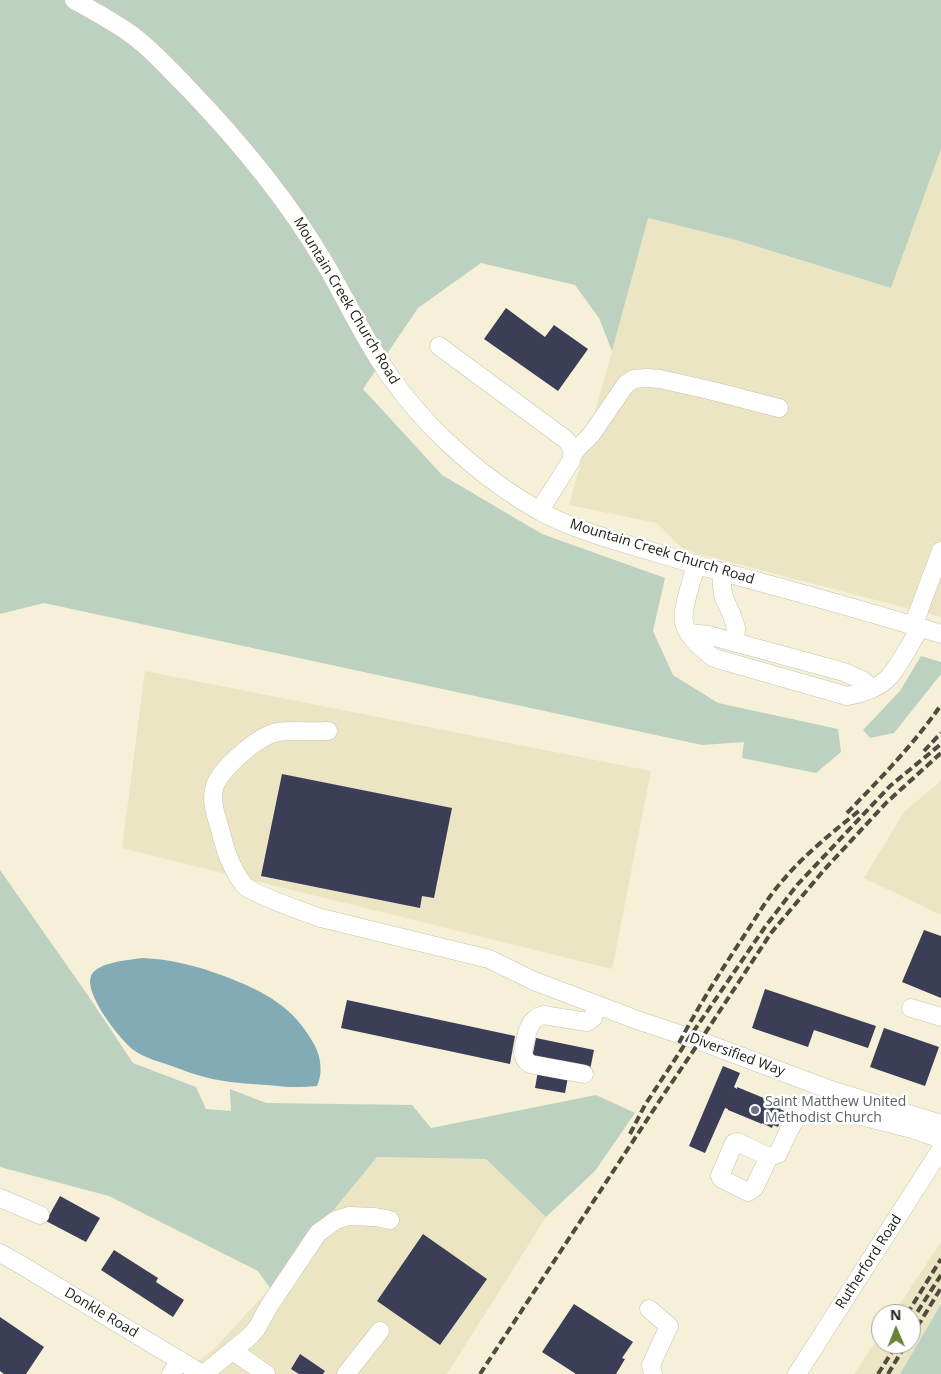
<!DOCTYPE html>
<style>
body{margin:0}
#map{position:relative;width:941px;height:1374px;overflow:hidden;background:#f5f0d7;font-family:"Open Sans",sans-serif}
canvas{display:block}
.north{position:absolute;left:871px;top:1304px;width:50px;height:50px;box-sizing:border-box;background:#fff;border:1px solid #a7a6a3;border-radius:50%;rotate:359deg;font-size:14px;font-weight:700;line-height:20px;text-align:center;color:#232118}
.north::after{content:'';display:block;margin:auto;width:18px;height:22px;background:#6a8234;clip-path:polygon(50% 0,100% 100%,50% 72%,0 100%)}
</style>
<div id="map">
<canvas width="941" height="1374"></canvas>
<div class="north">N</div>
</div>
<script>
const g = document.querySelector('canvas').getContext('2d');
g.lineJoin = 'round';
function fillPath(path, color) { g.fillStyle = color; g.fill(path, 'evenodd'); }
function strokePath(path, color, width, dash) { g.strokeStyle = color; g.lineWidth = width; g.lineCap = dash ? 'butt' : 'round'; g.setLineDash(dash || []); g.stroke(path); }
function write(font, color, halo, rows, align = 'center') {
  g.font = font + ' "Open Sans",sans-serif'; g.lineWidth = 5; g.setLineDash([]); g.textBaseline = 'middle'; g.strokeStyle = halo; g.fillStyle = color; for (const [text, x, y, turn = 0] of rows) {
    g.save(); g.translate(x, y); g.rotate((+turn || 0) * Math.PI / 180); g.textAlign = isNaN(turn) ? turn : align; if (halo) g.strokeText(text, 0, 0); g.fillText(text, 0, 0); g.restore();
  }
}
const built = new Path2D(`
 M 941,149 L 941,617 L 684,550 L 657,523 L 569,505 L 612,351 L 647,218 L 736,240 L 891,288 Z
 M 145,671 L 651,771 L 612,969 L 122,848 Z
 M 941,781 L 941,915 L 864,878 L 904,812 Z
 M 377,1157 L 486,1159 L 546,1217 L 447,1374 L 181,1374 L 214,1349 L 270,1288 Z
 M 941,1242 L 941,1304 L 900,1374 L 854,1374 L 881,1333 L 881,1344 L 911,1344 L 911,1314 L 893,1314 Z`);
const green = new Path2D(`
 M 0,0 L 941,0 L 941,149 L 891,288 L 736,240 L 648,218 L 612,351 L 599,318 L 575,285 L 481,263 L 418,308 L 363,389 L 442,475 L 542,534 L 665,578 L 653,631 L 673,675 L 718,703 L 838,729 L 841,752 L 816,773 L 742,758 L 744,742 L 702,745 L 44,603 L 0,614 Z
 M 921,656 L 941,662 L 941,674 L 894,733 L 870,738 L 863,730 L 900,691 Z
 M 0,870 L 87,994 L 133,1063 L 196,1087 L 206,1109 L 231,1111 L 230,1089 L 266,1103 L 412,1105 L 431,1128 L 596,1095 L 635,1113 L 595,1171 L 546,1217 L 486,1159 L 377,1157 L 270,1288 L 258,1271 L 109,1196 L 0,1167 Z
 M 941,1304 L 941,1374 L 900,1374 Z`);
const water = new Path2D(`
 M 142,958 C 171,959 197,966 224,976 C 263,991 294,1006 315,1046 C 321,1058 323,1073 317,1086 C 300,1088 284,1087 267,1085 C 251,1084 234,1083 218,1080 C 200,1077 183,1070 166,1064 C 156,1061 144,1057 135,1051 C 121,1041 81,991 92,974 C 100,962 129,960 142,958 Z`);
const building = new Path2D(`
 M 506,308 L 545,337 L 554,325 L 588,349 L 558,391 L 484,339 Z
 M 282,774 L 452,808 L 434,898 L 422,896 L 420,908 L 261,876 Z
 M 924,930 L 941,936 L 941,998 L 902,982 Z
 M 765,989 L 876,1026 L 868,1048 L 814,1030 L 808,1047 L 752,1028 Z
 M 347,1000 L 515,1036 L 510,1064 L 341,1028 Z
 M 884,1028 L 939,1047 L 925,1086 L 870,1067 Z
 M 536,1038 L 594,1050 L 590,1070 L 532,1058 Z
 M 723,1066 L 740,1073 L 734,1087 L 737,1089 L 737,1087 L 771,1101 L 770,1103 L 781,1107 L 780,1109 L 784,1111 L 778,1127 L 773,1125 L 772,1128 L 762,1123 L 762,1124 L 728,1110 L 728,1109 L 725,1108 L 705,1153 L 689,1146 Z
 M 538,1071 L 568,1077 L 565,1093 L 535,1088 Z
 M 60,1196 L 100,1218 L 86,1242 L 46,1221 Z
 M 423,1234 L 487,1279 L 440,1345 L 377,1301 Z
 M 114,1250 L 158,1278 L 156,1282 L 184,1300 L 173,1317 L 101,1270 Z
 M 574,1304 L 633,1342 L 622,1358 L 625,1359 L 616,1374 L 576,1374 L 542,1352 Z
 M 0,1317 L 44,1347 L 26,1374 L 4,1374 L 0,1371 Z
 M 300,1354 L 325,1371 L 323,1374 L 299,1374 L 291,1369 Z`);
const minor = new Path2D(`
 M 74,0 C 95,12 117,23 136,38 C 154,52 169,69 185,85 C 237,139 286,197 324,262 C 347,300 365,342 392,379 C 407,400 424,420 443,438 C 474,468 510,495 547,515 C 569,526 593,534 616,541 C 646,550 677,559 708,568 C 786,589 864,610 941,634
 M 439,346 L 565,439 C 572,446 574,451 571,461 L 540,510
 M 573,453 L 591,435 L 626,384 L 634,379 L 647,378 L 660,379 L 709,390 L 779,408
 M 696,564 C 693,578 681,610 684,622 C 687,637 703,650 714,658 L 847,696 C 861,694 879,688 889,677 C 900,665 911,642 920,628
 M 722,572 L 722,587 L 724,598 L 732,615 L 736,628 L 735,642
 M 913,626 L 941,551
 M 689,633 L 708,635 L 844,672 L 862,680 L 872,688
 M 328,731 C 312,732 293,730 278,732 C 259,735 223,767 215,785 C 210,799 216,816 220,829 C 225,849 231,869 244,885 C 252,894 307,913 321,918 L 489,959 L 534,981 L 637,1020 L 700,1041 L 828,1089 L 941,1124
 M 911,1008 L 941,1017
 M 584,1074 L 530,1064 C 526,1061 523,1058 523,1052 C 526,1038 527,1019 543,1015 L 587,1022 L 593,1018 L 597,1005
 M 769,1157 L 737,1142 L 734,1143 L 720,1176 L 722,1179 L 748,1192 L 754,1188 L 769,1157 L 778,1154 C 784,1141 795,1112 809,1107 C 815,1105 822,1107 829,1108 L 912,1129 L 941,1139
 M 0,1198 L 40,1215
 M 0,1253 L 23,1266 L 202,1374
 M 649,1309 L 669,1326 L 651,1365 L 653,1374
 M 233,1351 L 266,1374
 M 171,1374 L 180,1360
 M 204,1374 L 250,1336 L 257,1328 L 269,1306 L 318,1233 L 336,1220 L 349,1216 L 375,1217 L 390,1220
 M 346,1374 L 380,1331
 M 797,1374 L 941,1149`);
const rail = new Path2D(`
 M 924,751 L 941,733
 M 847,813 C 880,779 914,744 941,705
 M 679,1043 C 697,1009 717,977 738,945 C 753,923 766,899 784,879 C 806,853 833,832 860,810
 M 630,1134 L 645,1105 L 689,1038 L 765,927 L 797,885 L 890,786 L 941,744
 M 907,1314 L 941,1259
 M 911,1322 L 941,1275
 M 911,1337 L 941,1288
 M 480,1374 L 662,1097 L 700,1041 L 771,933 L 824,870 L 887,802 L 941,753
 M 878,1374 L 897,1344
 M 888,1374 L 906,1344`);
const markers = [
 [755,1110,5,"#6b7280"]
];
const streetNames = [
 ["Mountain Creek Church Road",346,301,59],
 ["Mountain Creek Church Road",662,552,17],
 ["Diversified Way",737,1055,20],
 ["Rutherford Road",869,1262,-57],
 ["Donkle Road",101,1313,31]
];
const worshipNames = [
 ["Saint Matthew United",765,1102],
 ["Methodist Church",765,1118]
];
fillPath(built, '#ebe5c4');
fillPath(green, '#bdd1c1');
fillPath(water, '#83abb5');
fillPath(building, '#3c3d57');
strokePath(minor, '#c8c3ab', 19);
strokePath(minor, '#fff', 18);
strokePath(rail, '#4e4b3f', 4, [8, 4]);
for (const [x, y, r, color] of markers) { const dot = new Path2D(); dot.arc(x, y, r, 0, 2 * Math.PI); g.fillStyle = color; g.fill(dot); strokePath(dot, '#fff', 2); }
write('14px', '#232118', '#fff', streetNames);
write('14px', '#5b616d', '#fff', worshipNames, 'left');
</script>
